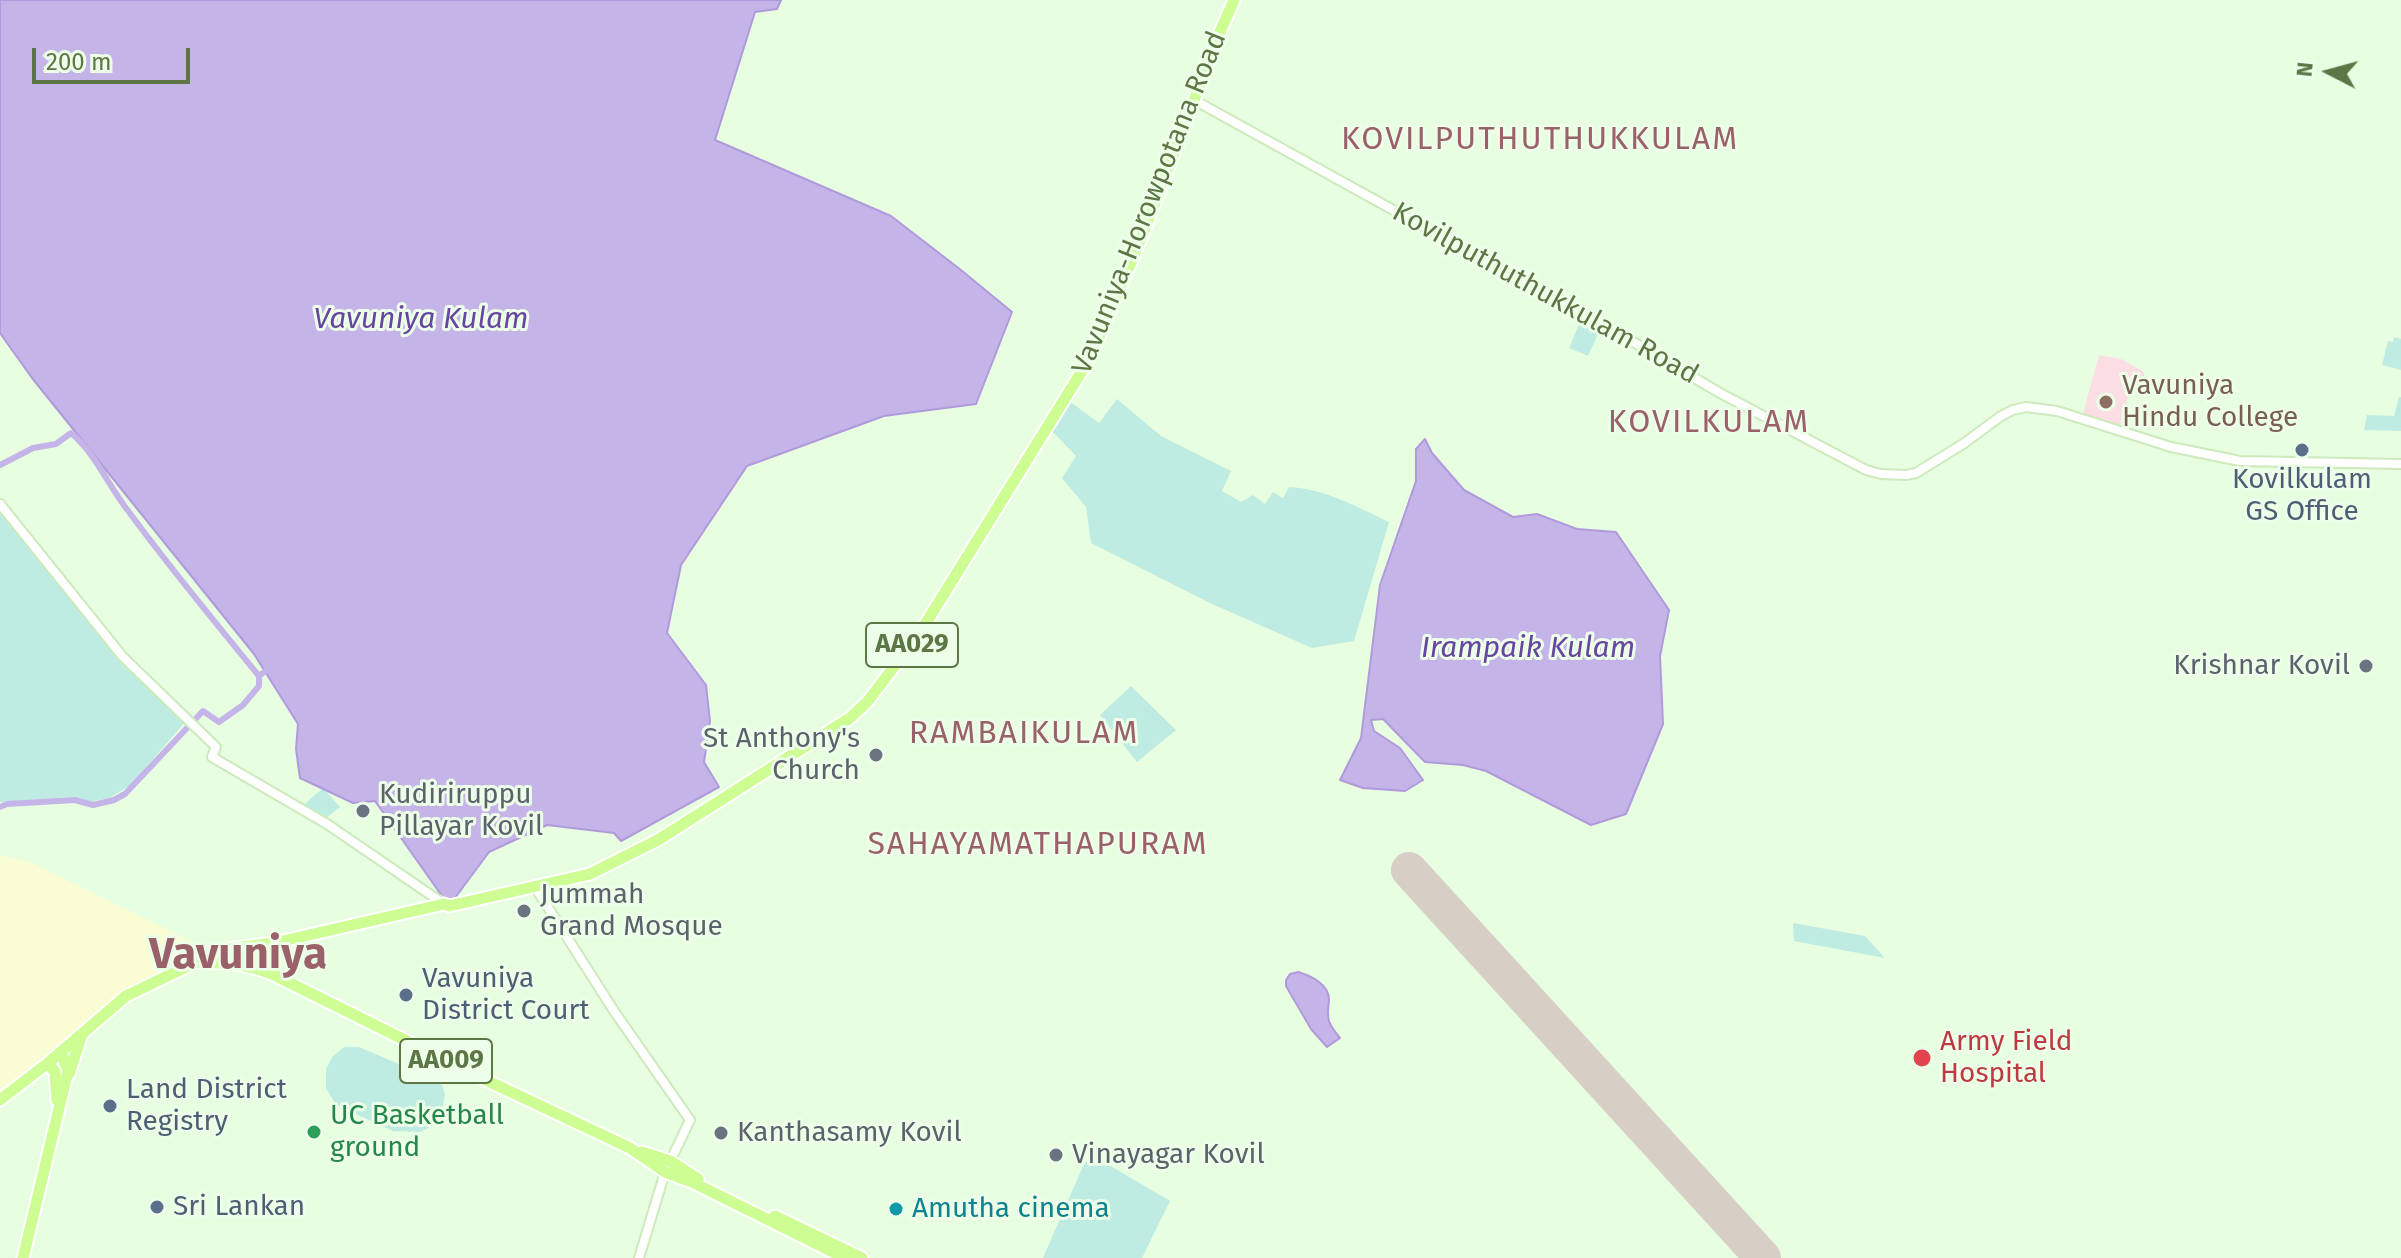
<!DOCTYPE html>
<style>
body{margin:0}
#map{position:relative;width:2401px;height:1258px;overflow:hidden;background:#e7fee1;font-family:"Fira Sans",sans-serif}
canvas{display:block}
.north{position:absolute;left:2289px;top:32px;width:80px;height:80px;-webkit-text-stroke:6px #edffe8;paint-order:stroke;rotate:276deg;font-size:22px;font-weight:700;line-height:32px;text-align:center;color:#5c7646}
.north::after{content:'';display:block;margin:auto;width:28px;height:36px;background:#5c7646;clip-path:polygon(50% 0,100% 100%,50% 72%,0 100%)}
.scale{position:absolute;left:32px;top:48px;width:158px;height:36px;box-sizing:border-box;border:4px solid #5c7646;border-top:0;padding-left:10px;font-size:24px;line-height:28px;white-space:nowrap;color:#5c7646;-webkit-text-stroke:6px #edffe8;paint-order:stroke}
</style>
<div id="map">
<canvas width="2401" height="1258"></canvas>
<div class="north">N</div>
<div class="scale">200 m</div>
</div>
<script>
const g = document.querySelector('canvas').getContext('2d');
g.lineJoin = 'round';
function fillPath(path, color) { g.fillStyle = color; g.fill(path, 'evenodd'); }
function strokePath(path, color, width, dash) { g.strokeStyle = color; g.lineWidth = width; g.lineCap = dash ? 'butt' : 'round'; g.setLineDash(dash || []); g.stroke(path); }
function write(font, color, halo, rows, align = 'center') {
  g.font = font + ' "Fira Sans",sans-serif'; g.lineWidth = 6; g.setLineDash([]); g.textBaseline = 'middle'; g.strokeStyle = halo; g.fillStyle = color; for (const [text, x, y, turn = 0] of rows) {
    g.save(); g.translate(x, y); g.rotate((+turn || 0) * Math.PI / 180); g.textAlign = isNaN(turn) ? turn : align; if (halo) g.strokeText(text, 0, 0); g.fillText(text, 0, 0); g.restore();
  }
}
const education = new Path2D(`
 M 2099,355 L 2121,359 L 2143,371 L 2145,378 L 2144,384 L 2140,388 L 2133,380 L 2118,432 L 2082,417 Z`);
const medical = new Path2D(`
 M 0,855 L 30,862 L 209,950 L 172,969 L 0,1095 Z`);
const green = new Path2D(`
 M 1580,322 L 1599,332 L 1588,356 L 1569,348 Z
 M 2394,337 L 2401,339 L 2401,370 L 2382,365 L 2388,341 L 2393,342 Z
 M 2399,397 L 2401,397 L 2401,431 L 2364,430 L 2367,415 L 2394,416 Z
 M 1117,399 L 1161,436 L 1231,471 L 1222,491 L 1241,502 L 1253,495 L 1265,504 L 1273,492 L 1283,498 L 1289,487 C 1326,489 1357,507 1389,522 L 1354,641 L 1312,648 L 1210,603 L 1091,543 L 1086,507 L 1062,478 L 1076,456 L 1051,430 L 1069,401 L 1099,423 Z
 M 0,508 L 45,567 L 119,658 L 185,722 L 131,785 L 109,798 L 90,802 L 75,797 L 0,802 Z
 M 1131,686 L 1176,730 L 1137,762 L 1100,715 Z
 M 323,788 L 340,807 L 323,820 L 301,807 Z
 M 1793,923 L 1865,936 L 1885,958 L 1794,941 Z
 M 344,1047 L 359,1047 L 429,1077 L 442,1085 L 445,1094 L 443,1106 L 432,1126 L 420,1132 L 393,1131 L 336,1105 L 326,1088 L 326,1069 L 332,1057 Z
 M 1092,1155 L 1170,1201 L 1142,1258 L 1043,1258 L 1083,1166 Z`);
const water = new Path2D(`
 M 0,0 L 781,0 L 777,9 L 755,12 L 715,140 L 891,216 L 961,270 L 1012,312 L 976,404 L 884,416 L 747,466 L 681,565 L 667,633 L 706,685 L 710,721 L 704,762 L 719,787 L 621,841 L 614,833 L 547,825 L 489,852 L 449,906 L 375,801 L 353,803 L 300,778 L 296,749 L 298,724 L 254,654 L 32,378 L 0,333 Z
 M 1425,439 L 1432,453 L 1464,490 L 1513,517 L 1537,514 L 1577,529 L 1616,532 L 1669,610 L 1660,656 L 1663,724 L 1626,814 L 1591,825 L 1486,771 L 1463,765 L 1425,762 L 1383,719 L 1371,720 L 1374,731 L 1400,748 L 1423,780 L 1405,791 L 1363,788 L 1340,780 L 1361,738 L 1380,585 L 1416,481 L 1416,449 Z
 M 1298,972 C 1312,976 1330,985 1329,1001 C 1328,1008 1327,1014 1329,1021 C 1331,1027 1336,1033 1340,1038 L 1327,1047 L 1311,1029 L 1286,986 L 1286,980 L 1290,974 Z`);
const canal = new Path2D(`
 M 0,465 L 33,448 L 56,444 L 71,433 C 96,454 109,487 129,512 C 170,568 215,622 259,676 L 268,669
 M 0,807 L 7,804 L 75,800 L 93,805 L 114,800 L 125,794 L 203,711 L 219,722 L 243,705 L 259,686 L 259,676`);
const runway = new Path2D(`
 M 1409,870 L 1763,1258`);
const secondary = new Path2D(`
 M 1194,100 L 1444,238 L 1569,304 L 1720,393 L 1866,470 L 1881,474 L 1906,475 L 1916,473 L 1963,444 L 2001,416 L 2013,410 L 2026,407 L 2057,411 L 2171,447 L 2240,461 L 2401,464
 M 0,504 L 123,657 L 216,747 L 212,757 L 327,824 L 444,904
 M 535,887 L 614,1011 L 690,1120 L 665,1172 L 639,1258`);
const highway = new Path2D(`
 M 228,962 L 263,948
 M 202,963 C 228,962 252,965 276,976 L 473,1074 L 630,1148 L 665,1172 L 692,1182 L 845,1258
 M 48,1063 L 55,1072 L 57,1100
 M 69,1074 L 82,1034
 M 0,1100 L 48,1063 L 126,996 L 213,954 L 227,949 L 274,943 L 444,904 L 449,906 L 590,874 L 658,840 L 850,718 L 868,701 L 921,631 L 1090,358 L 1145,229 L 1220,32 L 1234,0
 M 642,1152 L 670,1161 L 698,1179
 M 775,1216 L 862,1258
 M 23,1258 L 68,1071 L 61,1052`);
const markers = [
 [2106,402,8,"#8d6e63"],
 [2302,450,8,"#5c6f8a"],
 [2366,666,8,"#6b7280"],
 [876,755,8,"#6b7280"],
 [363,811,8,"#6b7280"],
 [524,911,8,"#6b7280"],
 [406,995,8,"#5c6f8a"],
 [1922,1058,10,"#e0444e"],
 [110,1106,8,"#5c6f8a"],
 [314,1132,8,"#2e9e5b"],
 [721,1133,8,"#6b7280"],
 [1056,1155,8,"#6b7280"],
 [157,1207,8,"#5c6f8a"],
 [896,1209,8,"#0f9aa8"]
];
const shields = [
 [912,645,92],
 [446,1061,92]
];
const shieldNames = [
 ["AA029",912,645],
 ["AA009",446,1061]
];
const streetNames = [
 ["Vavuniya-Horowpotana Road",1150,203,-68],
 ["Kovilputhuthukkulam Road",1545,294,29]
];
const educationNames = [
 ["Vavuniya",2122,386],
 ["Hindu College",2122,418]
];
const serviceNames = [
 ["Kovilkulam",2302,480,"center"],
 ["GS Office",2302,512,"center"],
 ["Vavuniya",422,979],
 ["District Court",422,1011],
 ["Land District",126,1090],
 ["Registry",126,1122],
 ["Sri Lankan",173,1207]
];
const worshipNames = [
 ["Krishnar Kovil",2350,666,"right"],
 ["St Anthony's",860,739,"right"],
 ["Church",860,771,"right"],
 ["Kudiriruppu",379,795],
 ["Pillayar Kovil",379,827],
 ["Jummah",540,895],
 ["Grand Mosque",540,927],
 ["Kanthasamy Kovil",737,1133],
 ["Vinayagar Kovil",1072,1155]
];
const healthNames = [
 ["Army Field",1940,1042],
 ["Hospital",1940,1074]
];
const leisureNames = [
 ["UC Basketball",330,1116],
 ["ground",330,1148]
];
const cultureNames = [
 ["Amutha cinema",912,1209]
];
const waterNames = [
 ["Vavuniya Kulam",421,320],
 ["Irampaik Kulam",1528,649]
];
const quarterNames = [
 ["KOVILPUTHUTHUKKULAM",1540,140],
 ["KOVILKULAM",1709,423],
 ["RAMBAIKULAM",1024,734],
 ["SAHAYAMATHAPURAM",1038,845]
];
const townNames = [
 ["Vavuniya",238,956]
];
fillPath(education, '#fadee3');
fillPath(medical, '#fafcd3');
fillPath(green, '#beece2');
fillPath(water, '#c5b4e8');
strokePath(water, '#b09adb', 2);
strokePath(canal, '#c5b4e8', 6);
strokePath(runway, '#d7cec6', 36);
strokePath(secondary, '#cceabb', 12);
strokePath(highway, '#fff', 15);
strokePath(secondary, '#fff', 8);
strokePath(highway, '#cefd93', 11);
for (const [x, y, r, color] of markers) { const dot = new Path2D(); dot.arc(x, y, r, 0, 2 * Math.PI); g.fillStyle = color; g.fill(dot); strokePath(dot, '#edffe8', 3); }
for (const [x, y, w] of shields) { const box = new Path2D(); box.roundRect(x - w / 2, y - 22, w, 44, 6); g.fillStyle = '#edffe8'; g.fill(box); strokePath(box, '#5c7646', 2); }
write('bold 26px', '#5c7646', null, shieldNames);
write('28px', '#5c7646', '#edffe8', streetNames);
write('28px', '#785e54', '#edffe8', educationNames, 'left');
write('28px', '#4e5e75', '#edffe8', serviceNames, 'left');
write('28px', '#5b616d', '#edffe8', worshipNames, 'left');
write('28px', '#be3a42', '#edffe8', healthNames, 'left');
write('28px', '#27864d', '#edffe8', leisureNames, 'left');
write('28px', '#0d838f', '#edffe8', cultureNames, 'left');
write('italic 30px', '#6646a1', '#edffe8', waterNames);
g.letterSpacing = '2px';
write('32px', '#9b616a', '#edffe8', quarterNames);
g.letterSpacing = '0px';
write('bold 44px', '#9b616a', '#edffe8', townNames);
</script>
